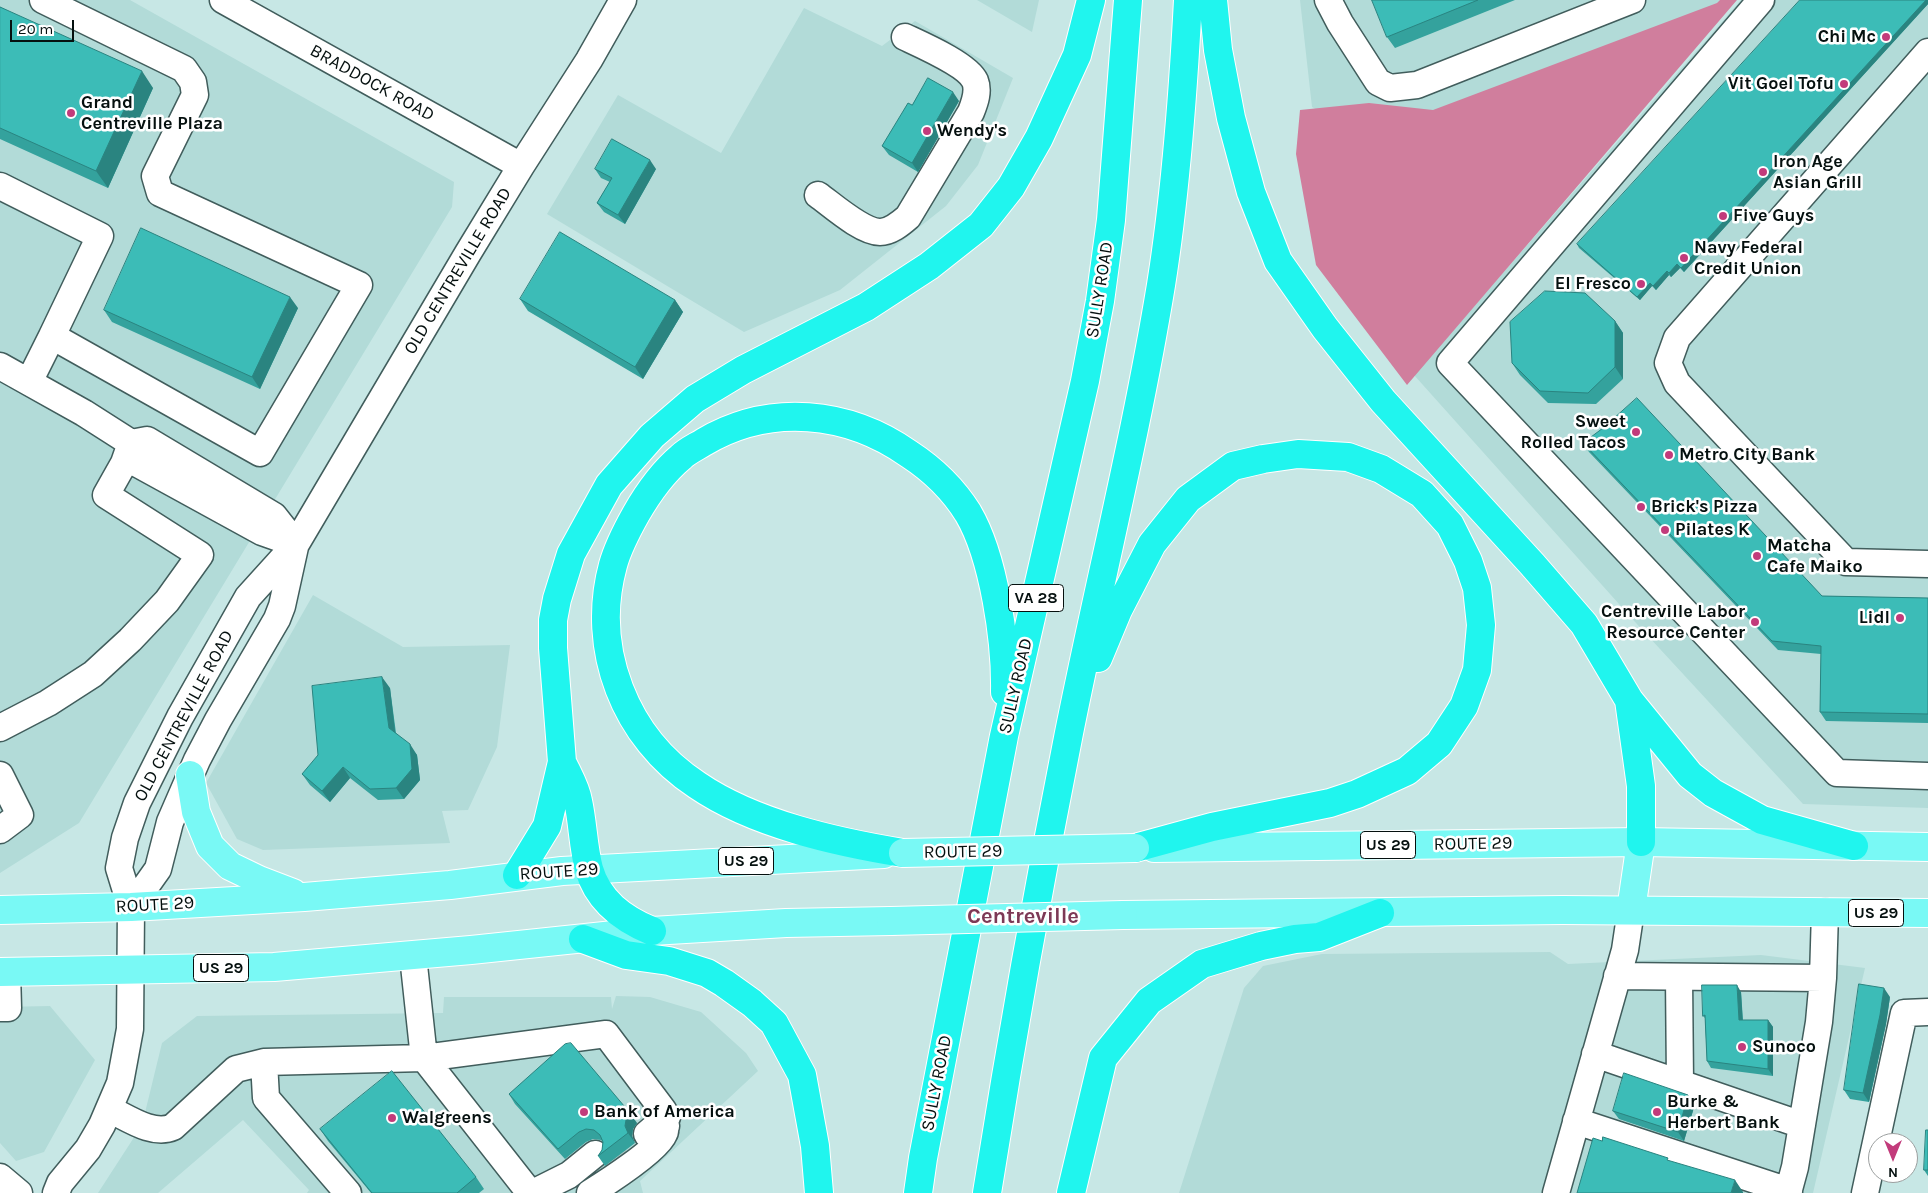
<!DOCTYPE html>
<style>
body{margin:0}
#map{position:relative;width:1928px;height:1193px;overflow:hidden;background:#c7e7e5;font-family:Karla,sans-serif}
canvas{display:block}
.north{position:absolute;left:1868px;top:1133px;width:50px;height:50px;box-sizing:border-box;background:#fff;border:1px solid #9b9f9f;border-radius:50%;rotate:180deg;font-size:14px;font-weight:700;line-height:20px;text-align:center;color:#05100f}
.north::after{content:'';display:block;margin:auto;width:18px;height:22px;background:#c23b7b;clip-path:polygon(50% 0,100% 100%,50% 72%,0 100%)}
.scale{position:absolute;left:10px;top:20px;width:64px;height:22px;box-sizing:border-box;border:2px solid #05100f;border-top:0;padding-left:6px;font-size:15px;line-height:18px;white-space:nowrap;color:#05100f;-webkit-text-stroke:4px #fff;paint-order:stroke}
</style>
<div id="map">
<canvas width="1928" height="1193"></canvas>
<div class="north">N</div>
<div class="scale">20 m</div>
</div>
<script>
const g = document.querySelector('canvas').getContext('2d');
g.lineJoin = 'round';
function fillPath(path, color) { g.fillStyle = color; g.fill(path, 'evenodd'); }
function strokePath(path, color, width, dash) { g.strokeStyle = color; g.lineWidth = width; g.lineCap = dash ? 'butt' : 'round'; g.setLineDash(dash || []); g.stroke(path); }
function write(font, color, halo, rows, align = 'center') {
  g.font = font + ' Karla,sans-serif'; g.lineWidth = 5; g.setLineDash([]); g.textBaseline = 'middle'; g.strokeStyle = halo; g.fillStyle = color; for (const [text, x, y, turn = 0] of rows) {
    g.save(); g.translate(x, y); g.rotate((+turn || 0) * Math.PI / 180); g.textAlign = isNaN(turn) ? turn : align; if (halo) g.strokeText(text, 0, 0); g.fillText(text, 0, 0); g.restore();
  }
}
const built = new Path2D(`
 M 0,0 L 130,0 L 454,182 L 452,207 L 79,823 L 0,873 Z
 M 977,0 L 1039,0 L 1032,32 Z
 M 1300,0 L 1729,0 L 1523,228 L 1312,107 Z
 M 1741,0 L 1928,0 L 1928,808 L 1803,804 L 1636,623 L 1414,375 Z
 M 804,8 L 882,46 L 915,21 L 1013,78 L 978,165 L 946,206 L 840,290 L 744,332 L 547,214 L 618,95 L 721,153 Z
 M 313,595 L 403,647 L 510,645 L 497,747 L 468,810 L 442,811 L 450,843 L 263,850 L 237,839 L 206,783 Z
 M 1550,952 L 1568,964 L 1761,955 L 1865,968 L 1813,1193 L 1179,1193 L 1244,988 L 1263,966 L 1322,954 Z
 M 616,996 L 650,997 L 701,1012 L 746,1053 L 758,1071 L 640,1181 L 643,1193 L 307,1193 L 309,1190 L 243,1120 L 158,1193 L 98,1193 L 142,1125 L 162,1043 L 197,1016 L 443,1013 L 444,997 L 611,997 L 612,1009 Z
 M 50,1006 L 95,1060 L 44,1152 L 16,1161 L 0,1143 L 0,1007 Z`);
const forest = new Path2D(`
 M 1720,0 L 1737,0 L 1407,385 L 1316,265 L 1296,154 L 1300,110 L 1369,103 L 1433,110 L 1717,3 Z`);
const minorTunnel = new Path2D(`
 M 606,1167 L 647,1134`);
const minor = new Path2D(`
 M 223,0 L 521,166
 M 1328,0 L 1340,23 L 1378,82 L 1390,88 L 1417,85 L 1632,0
 M 1761,0 L 1450,363 L 1837,773 L 1928,776
 M 1928,52 L 1677,338 L 1668,363 L 1677,383 L 1846,562 L 1928,564
 M 0,186 L 100,236 L 52,336 L 260,453 L 359,285 L 160,193 L 155,176 L 195,95 L 193,82 L 184,69 L 43,0
 M 818,195 C 832,205 862,232 880,232 C 890,232 900,224 908,217 L 971,112 C 975,102 979,91 975,81 C 968,65 922,45 905,37
 M 0,366 L 84,413 L 131,443 L 138,464 L 262,532 L 296,544
 M 29,382 L 52,336
 M 131,443 L 147,440 L 274,516 L 296,544
 M 0,728 L 48,703 L 93,674 L 130,640 L 167,601 L 200,555 L 106,495 L 124,463 L 131,443
 M 0,775 L 20,815 L 0,830
 M 131,907 L 158,869 L 170,822 L 197,760 L 218,720 L 277,619 L 282,606 L 295,547
 M 413,956 L 424,1058 L 530,1193
 M 1617,976 L 1823,978
 M 1679,977 L 1680,1083
 M 0,1008 L 8,1008 L 7,972
 M 1595,1054 L 1802,1125
 M 264,1062 L 266,1098 L 348,1193
 M 109,1109 C 128,1118 153,1136 173,1127 L 236,1069 L 264,1062 L 424,1058 L 606,1034 L 663,1110 L 667,1117 L 647,1134
 M 1576,1121 L 1789,1191
 M 0,1177 L 19,1193
 M 56,1193 L 60,1183 L 88,1149 L 102,1125 L 120,1083 L 130,1029 L 131,907 L 119,868 L 125,838 L 137,803 L 180,717 L 248,597 L 296,544 L 468,253 L 521,166 L 589,60 L 623,0
 M 533,1193 L 569,1175 L 595,1154
 M 590,1193 C 606,1183 658,1150 664,1134 C 666,1131 665,1128 666,1126
 M 1556,1193 L 1625,950 L 1631,910
 M 1788,1193 L 1795,1167 L 1819,1022 L 1823,978 L 1825,912
 M 1865,1193 L 1904,1013 L 1928,1012`);
const major = new Path2D(`
 M 190,775 L 196,812 L 210,846 L 230,866 L 259,880 L 293,893
 M 1154,848 L 1641,842 L 1928,847
 M 0,910 L 131,907 L 304,897 L 450,885 L 562,871 L 884,854
 M 1631,910 L 1641,842
 M 1123,915 L 1563,910 L 1928,913
 M 0,972 L 274,967 L 471,950 L 652,931 L 786,923 L 891,921`);
const highway = new Path2D(`
 M 1213,0 L 1218,50 L 1231,118 L 1251,192 L 1278,261 L 1325,328 L 1383,401 L 1532,564 L 1584,624 L 1629,700 L 1690,775 L 1713,793 L 1762,820 L 1854,846
 M 1098,658 L 1118,610 L 1152,544 L 1188,499 L 1233,466 L 1263,459 L 1298,454 L 1348,457 L 1381,469 L 1422,494 L 1450,525 L 1468,561 L 1477,588 L 1481,625 L 1477,670 L 1464,706 L 1439,744 L 1407,771 L 1357,794 L 1330,803 L 1212,827 L 1135,848
 M 1629,700 L 1641,786 L 1641,842
 M 562,762 C 568,775 576,788 578,801 C 583,823 583,847 589,869 C 598,901 623,919 652,931
 M 903,853 C 836,842 754,824 697,785 C 625,738 590,649 613,565 C 618,547 627,530 636,514 C 648,493 662,473 681,457 C 687,451 696,447 704,442 C 770,403 848,411 909,454 C 932,469 953,489 968,513 C 994,557 1006,642 1005,692
 M 517,875 L 547,826 L 562,762 L 553,648 L 553,620 L 557,599 L 571,554 L 609,485 L 652,436 L 695,399 L 743,370 L 866,307 L 929,266 L 981,225 L 1011,187 L 1039,138 L 1077,55 L 1091,0
 M 583,939 L 626,955 L 669,961 L 707,973 L 724,983 L 752,1003 L 774,1023 L 802,1075 L 815,1146 L 819,1193
 M 918,1193 L 923,1158 L 1004,736 L 1085,381 L 1100,301 L 1111,220 L 1128,0
 M 987,1193 C 1011,1041 1038,889 1068,738 C 1098,587 1136,437 1161,285 C 1176,191 1183,95 1188,0
 M 1071,1193 L 1103,1058 L 1149,1001 L 1202,964 L 1261,946 L 1295,939 L 1319,937 L 1380,913`);
const majorBridge = new Path2D(`
 M 903,853 L 1135,848
 M 891,921 L 1123,915`);
const wall = new Path2D(`
 M 1372,0 L 1515,0 L 1395,48 L 1387,37 Z
 M 1928,0 L 1928,4 L 1684,272 L 1680,268 L 1671,277 L 1669,275 L 1656,290 L 1652,286 L 1640,300 L 1579,248 L 1577,244 Z
 M 0,7 L 153,88 L 108,188 L 0,139 Z
 M 959,101 L 918,172 L 889,155 L 882,146 L 912,105 Z
 M 595,169 L 656,169 L 625,224 L 604,212 L 597,203 L 610,182 L 601,178 Z
 M 520,299 L 675,300 L 683,312 L 643,379 L 528,311 Z
 M 298,308 L 260,389 L 112,322 L 104,310 Z
 M 1615,321 L 1623,333 L 1623,379 L 1596,404 L 1548,403 L 1520,375 L 1512,363 Z
 M 1583,443 L 1822,596 L 1928,598 L 1928,723 L 1826,721 L 1820,712 L 1821,654 L 1778,650 L 1589,452 Z
 M 390,688 L 396,733 L 417,755 L 420,780 L 404,799 L 378,800 L 350,778 L 330,802 L 310,785 L 302,774 Z
 M 1741,992 L 1743,1020 L 1768,1020 L 1773,1027 L 1773,1076 L 1711,1068 L 1707,1061 L 1705,1018 L 1703,1016 Z
 M 1890,997 L 1886,1024 L 1869,1102 L 1850,1099 L 1844,1090 Z
 M 509,1094 L 637,1123 L 633,1129 L 632,1136 L 635,1143 L 605,1166 L 598,1156 L 602,1150 L 603,1142 L 601,1140 L 593,1139 L 586,1142 L 565,1159 L 515,1104 Z
 M 1695,1104 L 1684,1141 L 1619,1119 L 1613,1111 Z
 M 320,1129 L 476,1177 L 484,1189 L 479,1193 L 371,1193 L 328,1141 Z
 M 1928,1130 L 1928,1176 L 1924,1170 Z`);
const shadedWall = new Path2D(`
 M 1926,0 L 1928,0 L 1928,4 L 1684,272 L 1681,268 Z
 M 142,71 L 153,88 L 108,188 L 96,171 Z
 M 953,92 L 959,101 L 918,172 L 912,163 Z
 M 650,160 L 656,169 L 625,224 L 618,215 Z
 M 1677,264 L 1680,268 L 1671,277 L 1669,273 Z
 M 1667,271 L 1669,275 L 1656,290 L 1653,286 Z
 M 1650,283 L 1652,286 L 1640,300 L 1637,297 Z
 M 290,297 L 298,308 L 260,389 L 252,377 Z
 M 675,300 L 683,312 L 643,379 L 635,367 Z
 M 1615,321 L 1623,333 L 1623,379 L 1615,367 Z
 M 382,677 L 390,688 L 396,739 L 389,728 Z
 M 410,744 L 417,755 L 420,780 L 404,799 L 396,788 Z
 M 343,767 L 350,778 L 330,802 L 322,791 Z
 M 1737,985 L 1741,992 L 1743,1027 L 1739,1020 Z
 M 1884,988 L 1890,997 L 1886,1024 L 1869,1102 L 1863,1093 Z
 M 1768,1020 L 1773,1027 L 1773,1076 L 1768,1069 Z
 M 1688,1095 L 1695,1104 L 1684,1141 L 1678,1132 Z
 M 630,1113 L 637,1123 L 633,1129 L 632,1136 L 635,1143 L 628,1133 L 625,1126 L 626,1120 Z
 M 1735,1180 L 1743,1192 L 1743,1193 L 1731,1193 Z`);
const building = new Path2D(`
 M 1372,0 L 1478,0 L 1387,37 Z
 M 1800,0 L 1926,0 L 1681,268 L 1677,264 L 1669,273 L 1667,271 L 1653,286 L 1650,283 L 1637,297 L 1577,244 Z
 M 0,7 L 142,71 L 96,171 L 0,128 Z
 M 928,78 L 953,92 L 912,163 L 882,146 L 908,103 L 912,105 Z
 M 612,139 L 650,160 L 618,215 L 597,203 L 612,178 L 595,169 Z
 M 141,228 L 290,297 L 252,377 L 104,310 Z
 M 560,232 L 675,300 L 635,367 L 520,299 Z
 M 1545,291 L 1585,293 L 1615,321 L 1615,367 L 1588,393 L 1540,391 L 1512,363 L 1510,322 Z
 M 1637,398 L 1822,596 L 1928,598 L 1928,714 L 1820,712 L 1821,646 L 1772,641 L 1583,443 L 1603,428 Z
 M 382,677 L 389,728 L 410,744 L 412,769 L 396,788 L 370,789 L 343,767 L 322,791 L 302,774 L 318,755 L 312,686 Z
 M 1859,984 L 1884,988 L 1880,1015 L 1863,1093 L 1844,1090 Z
 M 1702,985 L 1737,985 L 1739,1020 L 1768,1020 L 1768,1069 L 1707,1061 L 1705,1015 L 1703,1016 Z
 M 571,1043 L 630,1113 L 626,1120 L 625,1126 L 628,1133 L 598,1156 L 602,1150 L 603,1142 L 600,1135 L 594,1130 L 586,1129 L 579,1132 L 558,1149 L 509,1094 L 565,1044 Z
 M 392,1071 L 476,1177 L 457,1193 L 372,1193 L 320,1129 Z
 M 1624,1073 L 1688,1095 L 1678,1132 L 1613,1111 Z
 M 1926,1130 L 1928,1130 L 1928,1170 L 1924,1170 Z
 M 1603,1137 L 1668,1158 L 1667,1160 L 1735,1180 L 1731,1193 L 1577,1193 L 1593,1138 L 1602,1141 Z`);
const markers = [
 [1886,37,5,"#c23b7b"],
 [1844,84,5,"#c23b7b"],
 [71,113,5,"#c23b7b"],
 [927,131,5,"#c23b7b"],
 [1763,172,5,"#c23b7b"],
 [1723,216,5,"#c23b7b"],
 [1684,258,5,"#c23b7b"],
 [1641,284,5,"#c23b7b"],
 [1636,432,5,"#c23b7b"],
 [1669,455,5,"#c23b7b"],
 [1641,507,5,"#c23b7b"],
 [1665,530,5,"#c23b7b"],
 [1757,556,5,"#c23b7b"],
 [1900,618,5,"#c23b7b"],
 [1755,622,5,"#c23b7b"],
 [1742,1047,5,"#c23b7b"],
 [584,1112,5,"#c23b7b"],
 [1657,1112,5,"#c23b7b"],
 [392,1118,5,"#c23b7b"]
];
const shields = [
 [1036,598,55],
 [1388,845,55],
 [746,861,55],
 [1876,913,55],
 [221,968,55]
];
const shieldNames = [
 ["VA 28",1036,598],
 ["US 29",1388,845],
 ["US 29",746,861],
 ["US 29",1876,913],
 ["US 29",221,968]
];
const poiNames = [
 ["Chi Mc",1876,37,"right"],
 ["Vit Goel Tofu",1834,84,"right"],
 ["Grand",81,103],
 ["Centreville Plaza",81,124],
 ["Wendy's",937,131],
 ["Iron Age",1773,162],
 ["Asian Grill",1773,183],
 ["Five Guys",1733,216],
 ["Navy Federal",1694,248],
 ["Credit Union",1694,269],
 ["El Fresco",1631,284,"right"],
 ["Sweet",1626,422,"right"],
 ["Rolled Tacos",1626,443,"right"],
 ["Metro City Bank",1679,455],
 ["Brick's Pizza",1651,507],
 ["Pilates K",1675,530],
 ["Matcha",1767,546],
 ["Cafe Maiko",1767,567],
 ["Centreville Labor",1745,612,"right"],
 ["Resource Center",1745,633,"right"],
 ["Lidl",1890,618,"right"],
 ["Sunoco",1752,1047],
 ["Burke &",1667,1102],
 ["Herbert Bank",1667,1123],
 ["Bank of America",594,1112],
 ["Walgreens",402,1118]
];
const streetNames = [
 ["BRADDOCK ROAD",372,83,29],
 ["OLD CENTREVILLE ROAD",458,271,-59],
 ["SULLY ROAD",1100,290,-81],
 ["SULLY ROAD",1016,686,-77],
 ["OLD CENTREVILLE ROAD",184,716,-62],
 ["ROUTE 29",1473,844,-1],
 ["ROUTE 29",963,852,-1],
 ["ROUTE 29",559,872,-4],
 ["ROUTE 29",155,905,-3],
 ["SULLY ROAD",937,1083,-79]
];
const districtNames = [
 ["Centreville",1023,917]
];
fillPath(built, '#b2dbd8');
fillPath(forest, '#d07e9d');
strokePath(minorTunnel, '#aac7c5', 26, [26, 13]);
strokePath(minor, '#415d5c', 29);
strokePath(major, '#fff', 30);
strokePath(highway, '#fff', 30);
strokePath(minor, '#fff', 26);
strokePath(major, '#79f9f5', 28);
strokePath(highway, '#20f5ee', 28);
strokePath(majorBridge, '#fff', 30, []);
strokePath(majorBridge, '#79f9f5', 28);
fillPath(wall, '#34a29d');
fillPath(shadedWall, '#2a8480');
fillPath(building, '#3cbcb7');
strokePath(building, '#2a8480', 1);
for (const [x, y, r, color] of markers) { const dot = new Path2D(); dot.arc(x, y, r, 0, 2 * Math.PI); g.fillStyle = color; g.fill(dot); strokePath(dot, '#fff', 2); }
for (const [x, y, w] of shields) { const box = new Path2D(); box.roundRect(x - w / 2, y - 13.5, w, 27, 4); g.fillStyle = '#fff'; g.fill(box); strokePath(box, '#05100f', 1); }
write('bold 16px', '#05100f', null, shieldNames);
write('bold 18px', '#05100f', '#fff', poiNames, 'left');
write('18px', '#05100f', '#fff', streetNames);
write('bold 22px', '#7d3956', '#fff', districtNames);
</script>
